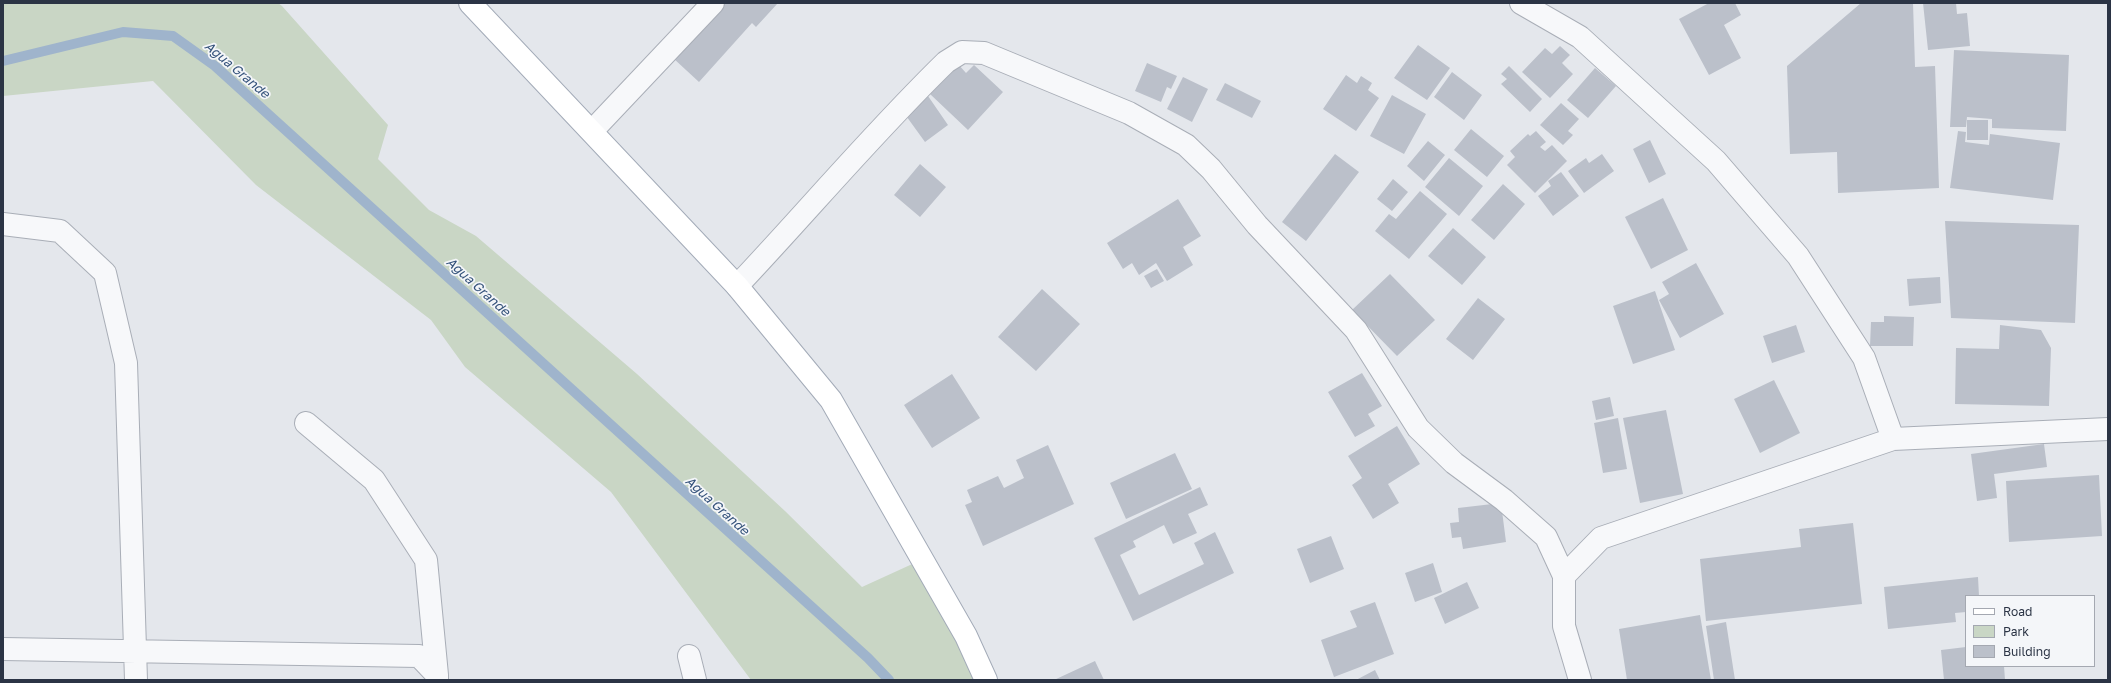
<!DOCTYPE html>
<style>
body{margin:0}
#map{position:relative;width:2111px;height:683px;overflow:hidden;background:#e4e7ec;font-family:"Golos Text",sans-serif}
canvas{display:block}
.frame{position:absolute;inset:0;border:4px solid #2b3445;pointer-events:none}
.legend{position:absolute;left:1965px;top:595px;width:130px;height:72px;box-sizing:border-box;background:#f4f6f9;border:1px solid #a4a8b1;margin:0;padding:5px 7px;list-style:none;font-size:12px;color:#2b3445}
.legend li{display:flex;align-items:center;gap:8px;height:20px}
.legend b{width:20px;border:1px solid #a4a8b1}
</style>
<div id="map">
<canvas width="2111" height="683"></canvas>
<div class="frame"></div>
<ul class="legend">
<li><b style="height:5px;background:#fff"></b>Road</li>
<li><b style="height:11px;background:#c9d6c5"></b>Park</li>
<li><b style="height:11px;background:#bbc0ca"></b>Building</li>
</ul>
</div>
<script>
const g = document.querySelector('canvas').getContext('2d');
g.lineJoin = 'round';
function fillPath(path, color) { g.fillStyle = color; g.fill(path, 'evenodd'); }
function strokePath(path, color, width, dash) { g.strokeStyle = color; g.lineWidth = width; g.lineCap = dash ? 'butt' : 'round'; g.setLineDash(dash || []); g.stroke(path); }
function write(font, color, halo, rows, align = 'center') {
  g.font = font + ' "Golos Text",sans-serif'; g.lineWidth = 3.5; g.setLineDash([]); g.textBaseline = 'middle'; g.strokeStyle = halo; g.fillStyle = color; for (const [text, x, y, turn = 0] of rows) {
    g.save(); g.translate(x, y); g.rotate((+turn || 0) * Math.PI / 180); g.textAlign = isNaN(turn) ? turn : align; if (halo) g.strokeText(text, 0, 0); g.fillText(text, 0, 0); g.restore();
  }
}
const green = new Path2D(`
 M 3,3 L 278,3 L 282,6 L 388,125 L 378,159 L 429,210 L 476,236 L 637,374 L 785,511 L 862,587 L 932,555 L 997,680 L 751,680 L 611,492 L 465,367 L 431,320 L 256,185 L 153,81 L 3,96 Z`);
const stream = new Path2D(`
 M 3,61 L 123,32 L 173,36 L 215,66 L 868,658 L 889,680`);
const building = new Path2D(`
 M 723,3 L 778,3 L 756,27 L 752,23 L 699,82 L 673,58 Z
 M 1709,3 L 1735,3 L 1741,15 L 1724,25 L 1741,58 L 1709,75 L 1679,19 Z
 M 1861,3 L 1913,3 L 1915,67 L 1935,66 L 1939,188 L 1838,193 L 1837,152 L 1790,154 L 1787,66 Z
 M 1923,3 L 1956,3 L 1957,14 L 1967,13 L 1970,46 L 1928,50 Z
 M 1418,45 L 1450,68 L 1427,100 L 1394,78 Z
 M 1560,46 L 1570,55 L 1562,63 L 1573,74 L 1550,98 L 1522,72 L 1545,48 L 1552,54 Z
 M 1954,50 L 2069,55 L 2066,131 L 1992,128 L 1992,119 L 1967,117 L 1966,127 L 1950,127 Z
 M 1147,63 L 1177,76 L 1171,89 L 1167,87 L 1161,102 L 1135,91 Z
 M 958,64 L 966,73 L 974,65 L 1003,92 L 968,130 L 930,94 Z
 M 1509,66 L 1542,99 L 1530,112 L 1501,84 L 1507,79 L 1501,74 Z
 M 1595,68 L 1616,86 L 1588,118 L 1567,100 Z
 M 1452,72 L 1482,95 L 1464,120 L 1434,97 Z
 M 1346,75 L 1357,83 L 1361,76 L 1372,83 L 1368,90 L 1379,98 L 1356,131 L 1323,109 Z
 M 1183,77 L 1208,89 L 1192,122 L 1167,109 Z
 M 1225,83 L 1261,101 L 1252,118 L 1216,100 Z
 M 1392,95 L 1426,114 L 1404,154 L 1370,136 Z
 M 928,96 L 948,125 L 925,142 L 904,113 Z
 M 1561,103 L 1579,119 L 1568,131 L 1573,135 L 1563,145 L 1540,125 Z
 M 1967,120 L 1988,120 L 1988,140 L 1967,140 Z
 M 1471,129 L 1504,156 L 1487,177 L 1454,150 Z
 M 1536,131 L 1546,142 L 1540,147 L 1545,151 L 1552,145 L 1567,161 L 1535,193 L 1507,165 L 1515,157 L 1510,151 L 1528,134 L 1530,136 Z
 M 1958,131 L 1966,132 L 1965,142 L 1989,145 L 1990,134 L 2060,143 L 2053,200 L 1950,188 Z
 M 1650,140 L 1666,174 L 1649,183 L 1633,149 Z
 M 1428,141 L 1445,155 L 1424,181 L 1407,166 Z
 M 1335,154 L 1359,172 L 1306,241 L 1282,222 Z
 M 1602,154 L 1614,171 L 1584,193 L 1568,171 L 1586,158 L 1589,163 Z
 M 1449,158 L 1483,186 L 1459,216 L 1425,187 Z
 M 920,164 L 946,187 L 920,217 L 894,195 Z
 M 1561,172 L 1579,196 L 1553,216 L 1538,196 L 1551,186 L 1548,181 Z
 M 1393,179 L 1408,192 L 1392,211 L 1377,199 Z
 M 1503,184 L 1525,204 L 1494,240 L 1471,220 Z
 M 1420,191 L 1447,214 L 1409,259 L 1375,231 L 1389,214 L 1396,219 Z
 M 1663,198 L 1688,250 L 1651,269 L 1625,217 Z
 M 1178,199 L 1201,236 L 1183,247 L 1193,265 L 1167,281 L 1156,263 L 1139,275 L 1132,263 L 1123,269 L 1107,243 Z
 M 1945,221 L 2079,225 L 2075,323 L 1951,318 Z
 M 1453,228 L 1486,257 L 1462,285 L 1428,256 Z
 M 1696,263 L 1724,314 L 1680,338 L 1659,300 L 1669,294 L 1662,282 Z
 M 1157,269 L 1164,281 L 1151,288 L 1144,276 Z
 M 1390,274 L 1435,320 L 1397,356 L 1352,310 Z
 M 1940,277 L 1941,303 L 1909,306 L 1907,279 Z
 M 1042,289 L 1080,324 L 1036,371 L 998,337 Z
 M 1655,291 L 1675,350 L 1633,364 L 1613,306 Z
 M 1478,298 L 1505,319 L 1473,360 L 1446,339 Z
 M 1884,316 L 1914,317 L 1913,346 L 1870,346 L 1871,322 L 1884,322 Z
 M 1796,325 L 1805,352 L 1772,363 L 1763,336 Z
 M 2000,325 L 2041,330 L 2051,348 L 2049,406 L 1955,404 L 1956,348 L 1999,349 Z
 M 1362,373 L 1382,406 L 1368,414 L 1375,426 L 1355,437 L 1328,392 Z
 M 952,374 L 980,418 L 932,448 L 904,405 Z
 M 1774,380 L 1800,433 L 1760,453 L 1734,399 Z
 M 1610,397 L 1614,416 L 1596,420 L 1592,401 Z
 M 1666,410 L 1683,494 L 1640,503 L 1623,418 Z
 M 1618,418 L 1627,469 L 1603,473 L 1594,423 Z
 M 1397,426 L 1420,464 L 1388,484 L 1399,503 L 1373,519 L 1352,485 L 1362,478 L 1348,456 Z
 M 2044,444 L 2047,467 L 1994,474 L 1997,498 L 1977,501 L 1971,454 Z
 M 1048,445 L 1074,504 L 983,546 L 965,505 L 972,502 L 967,490 L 998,476 L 1004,488 L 1024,478 L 1016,460 Z
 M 1175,453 L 1192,489 L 1126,519 L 1110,483 Z
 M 2099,475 L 2102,536 L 2009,542 L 2006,481 Z
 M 1200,487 L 1208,505 L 1188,514 L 1197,533 L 1173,544 L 1164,525 L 1133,541 L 1136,547 L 1120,555 L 1139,595 L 1204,564 L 1194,543 L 1215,532 L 1234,573 L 1133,621 L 1094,538 Z
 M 1501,503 L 1506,542 L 1463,549 L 1461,537 L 1452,538 L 1450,523 L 1459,522 L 1458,508 Z
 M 1853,523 L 1862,604 L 1706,621 L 1700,559 L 1801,547 L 1799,529 Z
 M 1331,536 L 1344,569 L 1310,583 L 1297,549 Z
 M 1433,563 L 1442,592 L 1415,602 L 1405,573 Z
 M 1978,577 L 1979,596 L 1966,596 L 1966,612 L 1955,613 L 1956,622 L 1888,629 L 1884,587 Z
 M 1467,582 L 1479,608 L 1445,624 L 1434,598 Z
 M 1375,602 L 1394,654 L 1334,677 L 1321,640 L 1357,627 L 1350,611 Z
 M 1700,615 L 1711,680 L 1627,680 L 1619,629 Z
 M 1726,622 L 1735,680 L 1714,680 L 1706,626 Z
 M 1966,647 L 1966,666 L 2004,666 L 2005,680 L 1944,680 L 1941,650 Z
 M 1095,661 L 1104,680 L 1054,680 Z
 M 1375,670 L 1380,680 L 1356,680 Z`);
const minor = new Path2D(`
 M 1521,3 L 1580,37 L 1716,161 L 1798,256 L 1864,358 L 1893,439
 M 592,131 L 713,3
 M 3,224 L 60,231 L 105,273 L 126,363 L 136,680
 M 737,286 C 807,212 873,133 946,62 L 962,52 L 984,53 L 1129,113 L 1186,145 L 1211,169 L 1257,225 L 1356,330 L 1418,428 L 1454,463 L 1504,500 L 1546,537 L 1564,576
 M 306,423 L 374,480 L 426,560 L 437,675
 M 3,649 L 419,656 L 437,675 L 437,680
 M 689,656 L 695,680
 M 1580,680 L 1564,626 L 1564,576 L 1601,538 L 1893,439 L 2108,429`);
const primary = new Path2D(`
 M 470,3 L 737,286 L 831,400 L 966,636 L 986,680`);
const waterNames = [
 ["Agua Grande",237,70,40],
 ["Agua Grande",478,287,42],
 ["Agua Grande",717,506,42]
];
fillPath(green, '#c9d6c5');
strokePath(stream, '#9fb4cc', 10);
fillPath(building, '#bbc0ca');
strokePath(minor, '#a9aeb7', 24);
strokePath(primary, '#a3abb8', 24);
strokePath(minor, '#f7f8fa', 22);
strokePath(primary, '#fff', 22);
write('italic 13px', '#34527a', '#f4f6f9', waterNames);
</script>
